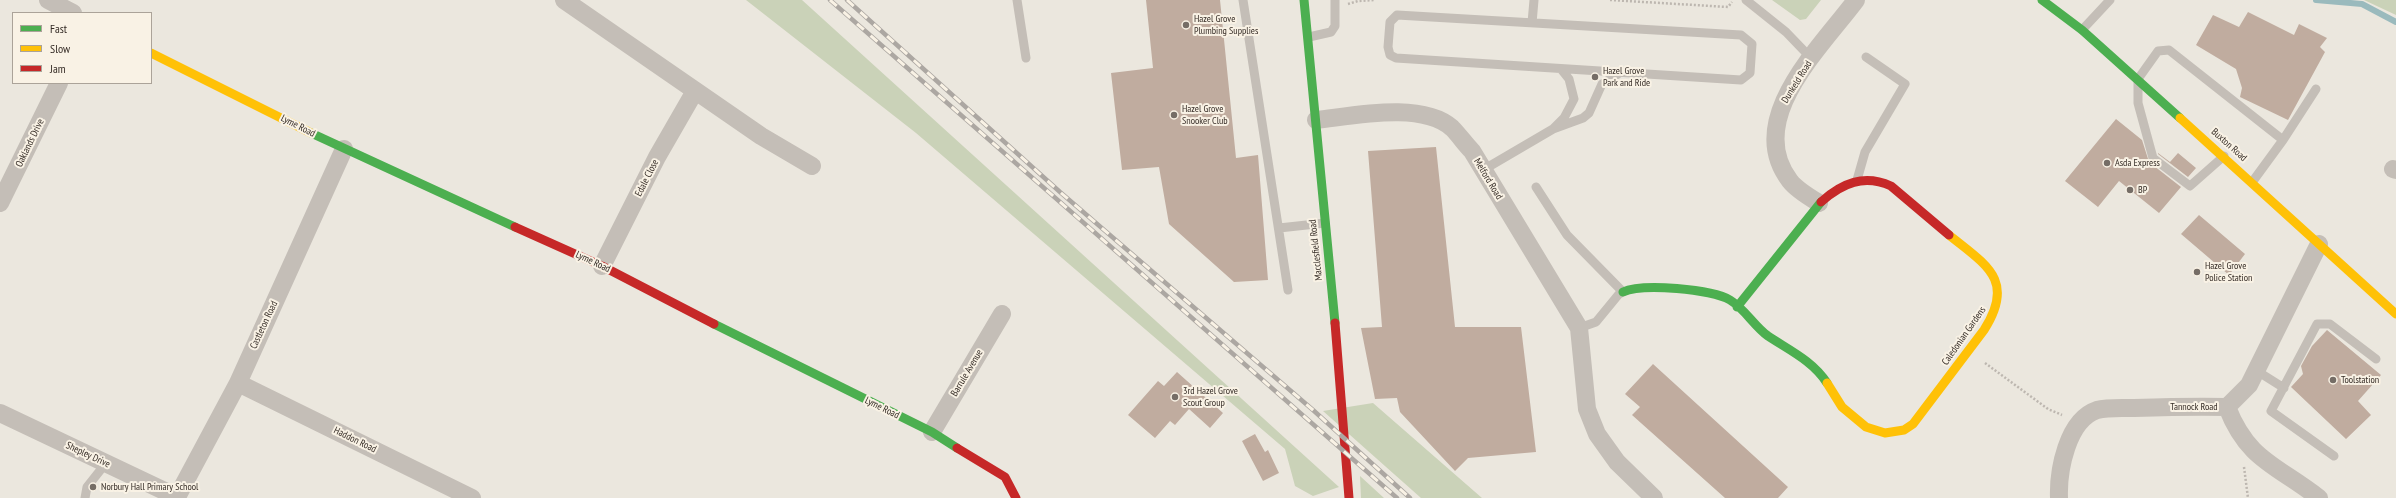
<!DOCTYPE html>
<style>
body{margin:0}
#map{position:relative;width:2396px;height:498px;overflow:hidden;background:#ebe7de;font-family:"PT Sans Narrow",sans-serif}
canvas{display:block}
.legend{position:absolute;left:12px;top:12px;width:140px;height:72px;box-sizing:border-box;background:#f9f2e5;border:1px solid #aba399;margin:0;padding:5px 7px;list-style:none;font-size:12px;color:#352c26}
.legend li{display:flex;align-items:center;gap:8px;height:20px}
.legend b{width:20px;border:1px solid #aba399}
</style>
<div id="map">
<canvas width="2396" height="498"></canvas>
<ul class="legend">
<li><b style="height:5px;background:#4caf50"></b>Fast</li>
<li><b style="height:5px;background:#ffc107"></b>Slow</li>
<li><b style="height:5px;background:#c62828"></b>Jam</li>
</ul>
</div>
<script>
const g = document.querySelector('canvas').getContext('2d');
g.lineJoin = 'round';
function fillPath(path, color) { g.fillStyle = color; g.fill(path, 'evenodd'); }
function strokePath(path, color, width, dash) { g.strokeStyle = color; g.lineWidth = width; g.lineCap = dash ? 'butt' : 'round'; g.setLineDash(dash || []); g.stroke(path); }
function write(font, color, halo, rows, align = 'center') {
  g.font = font + ' "PT Sans Narrow",sans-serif'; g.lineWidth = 4; g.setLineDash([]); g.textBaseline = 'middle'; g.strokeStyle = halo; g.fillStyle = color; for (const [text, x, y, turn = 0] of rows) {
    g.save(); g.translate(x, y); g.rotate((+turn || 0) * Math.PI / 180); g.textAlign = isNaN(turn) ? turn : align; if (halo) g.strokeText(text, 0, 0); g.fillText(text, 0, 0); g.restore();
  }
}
const green = new Path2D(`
 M 746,0 L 802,0 L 1339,487 L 1313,496 L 1295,486 L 1285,449 L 916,133 Z
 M 1772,0 L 1821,0 L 1806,19 L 1800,20 Z
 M 2360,0 L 2396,0 L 2396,15 L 2364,0 Z
 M 1373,403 L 1482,498 L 1421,498 L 1323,411 Z
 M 1360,476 L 1384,498 L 1361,498 Z`);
const stream = new Path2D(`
 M 2316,0 L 2362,4 L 2396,22`);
const building = new Path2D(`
 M 1146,0 L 1220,0 L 1236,158 L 1258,155 L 1268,280 L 1234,282 L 1169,224 L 1159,167 L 1122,170 L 1111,73 L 1153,68 Z
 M 2248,12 L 2294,35 L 2299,24 L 2327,38 L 2320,47 L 2325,52 L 2288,120 L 2240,97 L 2242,88 L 2236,69 L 2196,45 L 2213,15 L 2239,27 Z
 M 2116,119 L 2142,140 L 2149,162 L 2181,187 L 2159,213 L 2119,181 L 2098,207 L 2065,181 Z
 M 1436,147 L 1455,327 L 1521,327 L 1536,452 L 1468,458 L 1455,471 L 1400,412 L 1397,398 L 1375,399 L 1361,328 L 1382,327 L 1368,151 Z
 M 2158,153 L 2170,162 L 2178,153 L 2196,168 L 2188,177 L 2158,154 Z
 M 2199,215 L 2245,254 L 2229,275 L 2181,234 Z
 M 2327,330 L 2381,375 L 2358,401 L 2371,415 L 2346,439 L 2291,387 L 2303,374 L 2301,366 L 2312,346 Z
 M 1653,364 L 1788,487 L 1778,498 L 1725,498 L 1632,415 L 1640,407 L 1625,394 Z
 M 1177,372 L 1223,413 L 1210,428 L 1189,409 L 1175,425 L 1170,421 L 1155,438 L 1128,415 L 1158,381 L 1164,386 Z
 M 1255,434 L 1265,452 L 1268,450 L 1279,473 L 1263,481 L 1242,441 Z`);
const path = new Path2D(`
 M 1610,0 L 1728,7 L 1732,2
 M 1348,4 L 1358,1 L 1375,0
 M 1985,363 L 2048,409 L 2062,415
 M 2244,467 L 2248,498`);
const lane = new Path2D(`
 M 1017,0 L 1026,58
 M 1243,0 L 1288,290
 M 1746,0 L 1786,32 L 1811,58
 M 1397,15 L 1741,35 L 1752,44 L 1750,73 L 1741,80 L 1396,58 L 1390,55 L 1388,47 L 1390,22 Z
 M 1532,23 L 1534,0
 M 2082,30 L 2110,0
 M 1309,37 L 1331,32 L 1335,26 L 1335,0
 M 1554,128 L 1564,118 L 1574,99 L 1569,79 L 1561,69
 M 2224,156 L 2190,186 L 2153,158 L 2138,103 L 2138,79 L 2158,51 L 2169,50 L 2283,140
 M 1483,170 L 1553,129 L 1583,118 L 1589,113 L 1602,84 L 1618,74
 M 1857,180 L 1865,152 L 1905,84 L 1866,57
 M 2253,181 L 2283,140 L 2316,89
 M 1536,187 L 1567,235 L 1623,292 L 1619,294 L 1596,322 L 1579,328
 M 1279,228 L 1325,223
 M 2257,371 L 2284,388
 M 2334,456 L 2271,411 L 2317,324 L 2330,324 L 2376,359
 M 85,498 L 87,487 L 106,463`);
const street = new Path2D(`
 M 48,0 L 73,13
 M 564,0 L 761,136 L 812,166
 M 1316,120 C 1353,116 1422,101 1452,128 C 1459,135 1465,144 1472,151 L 1579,328 L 1587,409 L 1597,434 L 1617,462 L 1654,498
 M 2393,169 L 2396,170
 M 0,203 L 59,83
 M 1819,203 C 1809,197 1797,190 1790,181 C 1743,120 1821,47 1856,0
 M 602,266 L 657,157 L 695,91
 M 238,383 L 472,498
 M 2227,407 C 2248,461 2277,465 2319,498
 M 0,413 L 177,497 L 238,383 L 344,149
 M 932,432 L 1002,314
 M 2059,498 C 2058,471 2067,420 2097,410 C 2108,407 2123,408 2134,408 C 2165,407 2196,406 2227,407 L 2249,385 L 2319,244`);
const fast = new Path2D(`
 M 1304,0 L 1335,323
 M 2042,0 L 2082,30 L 2180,118
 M 311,133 L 515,227
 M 1623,292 C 1642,283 1712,289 1730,300 C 1745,309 1754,326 1768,336 C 1789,350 1813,361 1827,383
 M 1737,307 L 1821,202
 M 714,324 L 932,432 L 957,448`);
const slow = new Path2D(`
 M 151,53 L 311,133
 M 2180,118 L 2396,314
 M 1827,383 L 1842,407 L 1866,427 L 1885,433 L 1904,430 L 1913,424 L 1984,330 C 2016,280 1986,265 1949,235`);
const jam = new Path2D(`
 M 1821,202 C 1842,183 1864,174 1891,186 L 1949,235
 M 515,227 L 602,266 L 714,324
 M 1335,323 L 1349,498
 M 957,448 L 1005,477 L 1016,498`);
const rail = new Path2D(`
 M 830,0 L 1397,498
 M 847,0 L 1060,192 L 1313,410 L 1410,498`);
const markers = [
 [1186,25,4,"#756d66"],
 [1595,77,4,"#756d66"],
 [1174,115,4,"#756d66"],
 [2107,163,4,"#756d66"],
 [2130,190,4,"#756d66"],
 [2197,272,4,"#756d66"],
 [2333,380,4,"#756d66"],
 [1175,397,4,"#756d66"],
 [93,487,4,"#756d66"]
];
const poiNames = [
 ["Hazel Grove",1194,19],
 ["Plumbing Supplies",1194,31],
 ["Hazel Grove",1603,71],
 ["Park and Ride",1603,83],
 ["Hazel Grove",1182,109],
 ["Snooker Club",1182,121],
 ["Asda Express",2115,163],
 ["BP",2138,190],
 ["Hazel Grove",2205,266],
 ["Police Station",2205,278],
 ["Toolstation",2341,380],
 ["3rd Hazel Grove",1183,391],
 ["Scout Group",1183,403],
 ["Norbury Hall Primary School",101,487]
];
const streetNames = [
 ["Dunkeld Road",1797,82,-58],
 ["Lyme Road",298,126,27],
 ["Oaklands Drive",30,143,-64],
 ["Buxton Road",2229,145,42],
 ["Edale Close",647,178,-63],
 ["Melford Road",1488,179,59],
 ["Macclesfield Road",1316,250,-96],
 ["Lyme Road",593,262,25],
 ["Castleton Road",264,325,-65],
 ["Caledonian Gardens",1964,336,-55],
 ["Barrule Avenue",967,373,-59],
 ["Tannock Road",2194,407],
 ["Lyme Road",882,408,26],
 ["Haddon Road",355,440,26],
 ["Shepley Drive",88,455,25]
];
fillPath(green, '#cad2b8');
strokePath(stream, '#9ababd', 6);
fillPath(building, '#c0ac9f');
strokePath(path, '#bdb7b0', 2.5, [2, 2]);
strokePath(lane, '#c4beb7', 9);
strokePath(street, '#c4beb7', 18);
strokePath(fast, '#4caf50', 9);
strokePath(slow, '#ffc107', 9);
strokePath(jam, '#c62828', 9);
strokePath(rail, '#aca7a2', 4.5);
strokePath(rail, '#f9f2e5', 3, [9]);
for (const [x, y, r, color] of markers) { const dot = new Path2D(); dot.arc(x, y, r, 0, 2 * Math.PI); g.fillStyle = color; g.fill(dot); strokePath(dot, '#f9f2e5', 1.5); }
write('10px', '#352c26', '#f9f2e5', poiNames, 'left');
write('10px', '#352c26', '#f9f2e5', streetNames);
</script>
